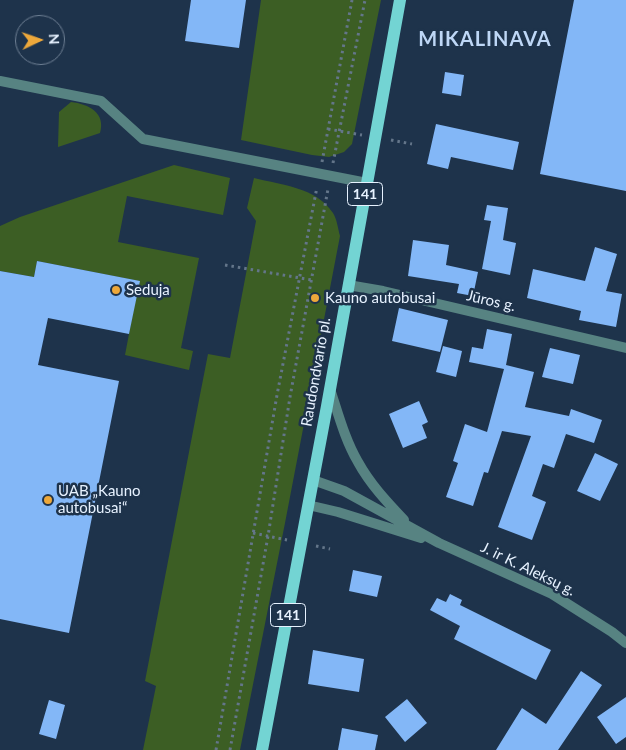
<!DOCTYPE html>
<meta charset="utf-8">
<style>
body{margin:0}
#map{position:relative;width:626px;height:750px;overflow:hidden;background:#1e334b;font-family:Lato,sans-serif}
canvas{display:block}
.north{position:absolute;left:15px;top:15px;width:50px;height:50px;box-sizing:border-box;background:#1e334b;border:1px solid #6e7f93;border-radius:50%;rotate:87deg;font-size:14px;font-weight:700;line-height:20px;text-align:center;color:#e7f2ff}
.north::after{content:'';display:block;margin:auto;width:18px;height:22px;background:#eda83b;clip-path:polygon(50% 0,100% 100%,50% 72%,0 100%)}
</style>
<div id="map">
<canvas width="626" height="750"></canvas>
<div class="north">N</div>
</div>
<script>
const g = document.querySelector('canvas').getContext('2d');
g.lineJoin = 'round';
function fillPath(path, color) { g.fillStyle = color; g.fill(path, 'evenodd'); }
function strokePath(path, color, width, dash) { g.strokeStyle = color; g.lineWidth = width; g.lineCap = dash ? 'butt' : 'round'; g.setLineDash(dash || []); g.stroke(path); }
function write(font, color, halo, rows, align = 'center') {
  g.font = font + ' Lato,sans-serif'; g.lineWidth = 5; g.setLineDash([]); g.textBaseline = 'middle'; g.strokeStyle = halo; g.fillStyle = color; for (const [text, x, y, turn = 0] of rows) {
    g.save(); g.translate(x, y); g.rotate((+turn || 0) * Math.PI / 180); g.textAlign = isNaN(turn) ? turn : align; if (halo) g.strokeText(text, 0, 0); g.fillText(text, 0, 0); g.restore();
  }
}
const green = new Path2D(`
 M 261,0 L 381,0 L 352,144 L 344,152 L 329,157 L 312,155 L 241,140 Z
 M 71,102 C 89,104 106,113 100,133 L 58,147 L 59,112 Z
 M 174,165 L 230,178 L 223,215 L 127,196 L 118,242 L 199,258 L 181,348 L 193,351 L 189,370 L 125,355 L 139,281 L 37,261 L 34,277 L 0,271 L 0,226 L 20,217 Z
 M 254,178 C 281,185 316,187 333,213 C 337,219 338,229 340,236 L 285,523 L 240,750 L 143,750 L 156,686 L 145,681 L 199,400 L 208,354 L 230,358 L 256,221 L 247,208 Z`);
const building = new Path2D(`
 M 191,0 L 246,0 L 239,48 L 185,41 Z
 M 574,0 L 626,0 L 626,191 L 540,174 Z
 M 445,72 L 464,75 L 461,96 L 442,93 Z
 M 436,124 L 519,142 L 513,170 L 451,157 L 448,169 L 427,164 Z
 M 487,205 L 508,208 L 503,240 L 516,243 L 510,275 L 482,269 L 491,221 L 484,220 Z
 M 413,240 L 449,245 L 446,265 L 478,272 L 473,296 L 457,293 L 459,284 L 408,276 Z
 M 595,247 L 617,254 L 606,291 L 622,294 L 616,327 L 579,320 L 581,311 L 527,298 L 533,269 L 585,281 Z
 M 37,261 L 140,281 L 129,334 L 48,318 L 38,365 L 119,381 L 69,633 L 0,619 L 0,271 L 34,277 Z
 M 399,308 L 448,320 L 440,352 L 392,341 Z
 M 487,329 L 512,334 L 506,365 L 534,372 L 525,407 L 569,416 L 571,409 L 602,420 L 594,443 L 566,434 L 554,468 L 543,464 L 532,496 L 546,502 L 532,540 L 498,527 L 531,436 L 502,431 L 488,473 L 484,472 L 473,506 L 446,497 L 458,463 L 453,461 L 465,424 L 487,432 L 504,369 L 469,362 L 472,347 L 483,349 Z
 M 443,346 L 462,351 L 456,377 L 436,372 Z
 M 550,348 L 580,355 L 573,384 L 542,377 Z
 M 419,401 L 428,422 L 422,425 L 427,438 L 403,448 L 389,414 Z
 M 595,453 L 618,464 L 600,501 L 577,491 Z
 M 353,570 L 382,576 L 377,597 L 349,591 Z
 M 450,594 L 462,600 L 460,605 L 551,650 L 536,680 L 454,639 L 460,626 L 430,610 L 437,598 L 446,602 Z
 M 313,650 L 364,659 L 359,692 L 308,684 Z
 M 581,671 L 602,685 L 558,750 L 496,750 L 522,708 L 546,724 Z
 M 626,697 L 626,737 L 616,744 L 597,717 Z
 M 407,699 L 427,723 L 405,742 L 385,717 Z
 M 49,700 L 65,705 L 56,739 L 39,734 Z
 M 342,728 L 378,735 L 375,750 L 338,750 Z`);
const path = new Path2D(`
 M 328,129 L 362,135
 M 391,140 L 412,144
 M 322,162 L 352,0
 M 333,163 L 365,0
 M 225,265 L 312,280
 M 253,533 L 287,540
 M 316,546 L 330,549
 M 216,750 L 277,395 L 317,187
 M 230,750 L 268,536 L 290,397 L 328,189`);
const street = new Path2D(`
 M 0,81 L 101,101 L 143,139 L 367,183
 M 348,285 L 383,291 L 626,348
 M 330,389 C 338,413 345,440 358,462 C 370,484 387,502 404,520
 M 313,480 L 344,491 L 439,543 L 552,594 L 612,632 L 626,643
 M 308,505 L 338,512 L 421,538`);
const primary = new Path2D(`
 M 262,750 L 327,406 L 400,0`);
const markers = [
 [116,290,5,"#eda83b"],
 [315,298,5,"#eda83b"],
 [48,500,5,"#eda83b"]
];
const shields = [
 [365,194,35],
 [288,615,35]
];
const shieldNames = [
 ["141",365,194],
 ["141",288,615]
];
const poiNames = [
 ["Seduja",126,290],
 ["Kauno autobusai",325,298],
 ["UAB „Kauno",58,491],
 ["autobusai“",58,508]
];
const streetNames = [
 ["Jūros g.",491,301,13],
 ["Raudondvario pl.",316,372,-80],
 ["J. ir K. Aleksų g.",528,569,26]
];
const districtNames = [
 ["MIKALINAVA",485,40]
];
fillPath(green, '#3c5e24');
fillPath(building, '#83b7f7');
strokePath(path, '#64768a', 3, [2.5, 4]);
strokePath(street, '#578382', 10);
strokePath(primary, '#73d4d3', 12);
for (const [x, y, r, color] of markers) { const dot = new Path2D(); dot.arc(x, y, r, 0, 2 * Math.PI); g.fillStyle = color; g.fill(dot); strokePath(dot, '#1e334b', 2); }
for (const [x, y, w] of shields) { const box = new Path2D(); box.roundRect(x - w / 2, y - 11.5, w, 23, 4); g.fillStyle = '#1e334b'; g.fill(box); strokePath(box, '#e7f2ff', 1); }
write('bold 14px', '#e7f2ff', null, shieldNames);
write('15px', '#e7f2ff', '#1e334b', poiNames, 'left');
write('15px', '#e7f2ff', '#1e334b', streetNames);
g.letterSpacing = '1px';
write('bold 20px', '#bed7f6', '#1e334b', districtNames);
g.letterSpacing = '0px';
</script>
